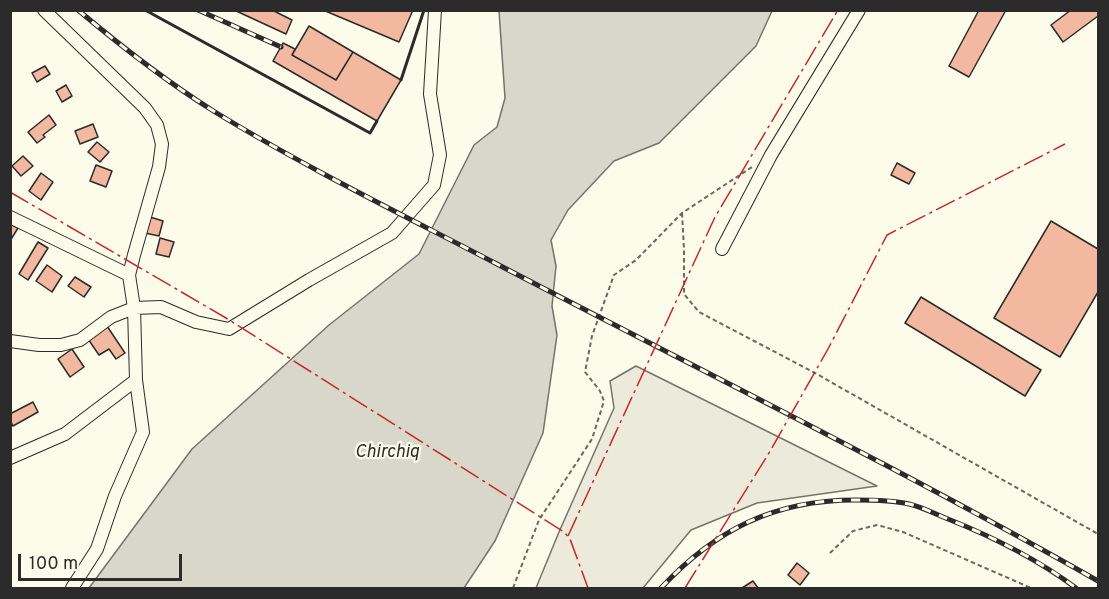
<!DOCTYPE html>
<style>
body{margin:0}
#map{position:relative;width:1109px;height:599px;overflow:hidden;background:#fdfbea;font-family:Overpass,sans-serif}
canvas{display:block}
.frame{position:absolute;inset:0;border:12px solid #2b2b2b;pointer-events:none}
.scale{position:absolute;left:18px;top:554px;width:164px;height:27px;box-sizing:border-box;border:3px solid #2b2b2b;border-top:0;padding-left:8px;font-size:18px;line-height:21px;white-space:nowrap;color:#2b2b2b;-webkit-text-stroke:4px #fdfbea;paint-order:stroke}
</style>
<div id="map">
<canvas width="1109" height="599"></canvas>
<div class="frame"></div>
<div class="scale">100 m</div>
</div>
<script>
const g = document.querySelector('canvas').getContext('2d');
g.lineJoin = 'round';
function fillPath(path, color) { g.fillStyle = color; g.fill(path, 'evenodd'); }
function strokePath(path, color, width, dash) { g.strokeStyle = color; g.lineWidth = width; g.lineCap = dash ? 'butt' : 'round'; g.setLineDash(dash || []); g.stroke(path); }
function write(font, color, halo, rows, align = 'center') {
  g.font = font + ' Overpass,sans-serif'; g.lineWidth = 4.5; g.setLineDash([]); g.textBaseline = 'middle'; g.strokeStyle = halo; g.fillStyle = color; for (const [text, x, y, turn = 0] of rows) {
    g.save(); g.translate(x, y); g.rotate((+turn || 0) * Math.PI / 180); g.textAlign = isNaN(turn) ? turn : align; if (halo) g.strokeText(text, 0, 0); g.fillText(text, 0, 0); g.restore();
  }
}
const green = new Path2D(`
 M 636,366 L 877,486 L 757,503 L 691,530 L 643,588 L 536,588 L 559,532 L 614,408 L 610,381 Z`);
const water = new Path2D(`
 M 499,11 L 772,11 L 756,46 L 659,143 L 614,161 L 568,210 L 551,240 L 556,266 L 552,306 L 557,335 L 543,433 L 495,541 L 464,588 L 89,588 L 192,449 L 329,325 L 419,254 L 474,145 L 497,127 L 505,98 Z`);
const building = new Path2D(`
 M 234,10 L 272,10 L 292,20 L 286,34 Z
 M 323,10 L 413,10 L 399,42 Z
 M 979,10 L 1006,10 L 969,77 L 949,66 Z
 M 1071,10 L 1098,10 L 1098,16 L 1063,42 L 1051,25 Z
 M 309,26 L 353,52 L 336,80 L 292,55 Z
 M 283,43 L 295,49 L 292,55 L 336,80 L 353,52 L 401,80 L 377,121 L 273,61 Z
 M 45,66 L 50,74 L 37,82 L 32,73 Z
 M 66,85 L 72,96 L 62,102 L 56,91 Z
 M 49,115 L 56,125 L 43,135 L 45,137 L 37,143 L 28,132 Z
 M 93,124 L 98,137 L 80,144 L 75,131 Z
 M 97,142 L 109,152 L 100,162 L 88,152 Z
 M 23,156 L 33,166 L 21,176 L 12,166 Z
 M 897,163 L 915,173 L 909,184 L 891,175 Z
 M 96,165 L 112,171 L 106,187 L 90,181 Z
 M 41,173 L 53,182 L 41,200 L 29,191 Z
 M 150,217 L 163,221 L 159,236 L 145,233 Z
 M 1051,221 L 1098,249 L 1098,292 L 1060,357 L 994,318 Z
 M 10,224 L 18,228 L 10,241 Z
 M 160,238 L 174,242 L 169,257 L 156,254 Z
 M 38,242 L 48,248 L 28,280 L 19,274 Z
 M 47,265 L 62,276 L 52,292 L 36,281 Z
 M 75,277 L 91,287 L 84,297 L 68,286 Z
 M 921,297 L 1041,370 L 1025,396 L 905,323 Z
 M 107,326 L 125,353 L 116,359 L 109,349 L 99,355 L 88,339 Z
 M 72,349 L 84,367 L 70,377 L 58,359 Z
 M 33,402 L 38,412 L 13,426 L 10,421 L 10,414 Z
 M 797,563 L 809,573 L 800,585 L 788,575 Z
 M 753,581 L 758,588 L 742,588 Z`);
const path = new Path2D(`
 M 682,213 L 684,249 L 684,294 L 699,312 L 815,373 L 1098,534
 M 830,553 L 853,531 L 877,525 L 903,532 L 1031,588
 M 513,588 L 539,520 L 592,439 L 604,401 L 600,391 L 585,372 L 592,336 L 614,275 L 636,260 L 682,213 L 752,167`);
const minor = new Path2D(`
 M 44,10 L 145,108 L 157,125 L 162,144 L 159,167 L 134,255 L 129,275 L 134,308 L 161,307 L 196,322 L 229,329 L 309,280 L 392,233 L 434,185 L 440,155 L 430,94 L 435,10
 M 10,217 L 129,275
 M 722,249 L 771,155 L 859,10
 M 10,341 L 39,345 L 61,345 L 80,340 L 111,317 L 134,308 L 136,380 L 65,434 L 10,458
 M 72,588 L 97,549 L 115,496 L 143,432 L 136,380`);
const rail = new Path2D(`
 M 78,10 C 122,47 167,82 215,112 C 305,167 401,214 495,263 C 696,368 901,469 1098,581
 M 198,10 L 281,47
 M 661,588 C 715,530 774,500 855,500 C 873,500 891,500 909,504 C 922,507 935,514 948,519 C 993,537 1037,559 1076,588`);
const wall = new Path2D(`
 M 145,10 L 370,133 L 377,121
 M 401,80 L 424,10`);
const power = new Path2D(`
 M 10,192 L 226,318 L 564,532 L 570,539 L 588,588
 M 568,536 L 715,217 L 838,10
 M 685,588 L 769,453 L 828,349 L 887,235 L 1065,144`);
const waterNames = [
 ["Chirchiq",387,453]
];
fillPath(green, '#ecebdb');
strokePath(green, '#74746e', 1.5);
fillPath(water, '#d8d7c9');
strokePath(water, '#74746e', 1.5);
fillPath(building, '#f2b8a0');
strokePath(building, '#2b2b2b', 1.5);
strokePath(minor, '#2b2b2b', 14);
strokePath(path, '#6a6964', 2, [4.5, 3]);
strokePath(minor, '#fdfbea', 12);
strokePath(rail, '#2b2b2b', 5);
strokePath(rail, '#fdfbea', 3, [9]);
strokePath(wall, '#2b2b2b', 3);
strokePath(power, '#c62828', 1.5, [21, 4.5, 3, 4.5]);
write('italic 18px', '#2b2b2b', '#fdfbea', waterNames);
</script>
